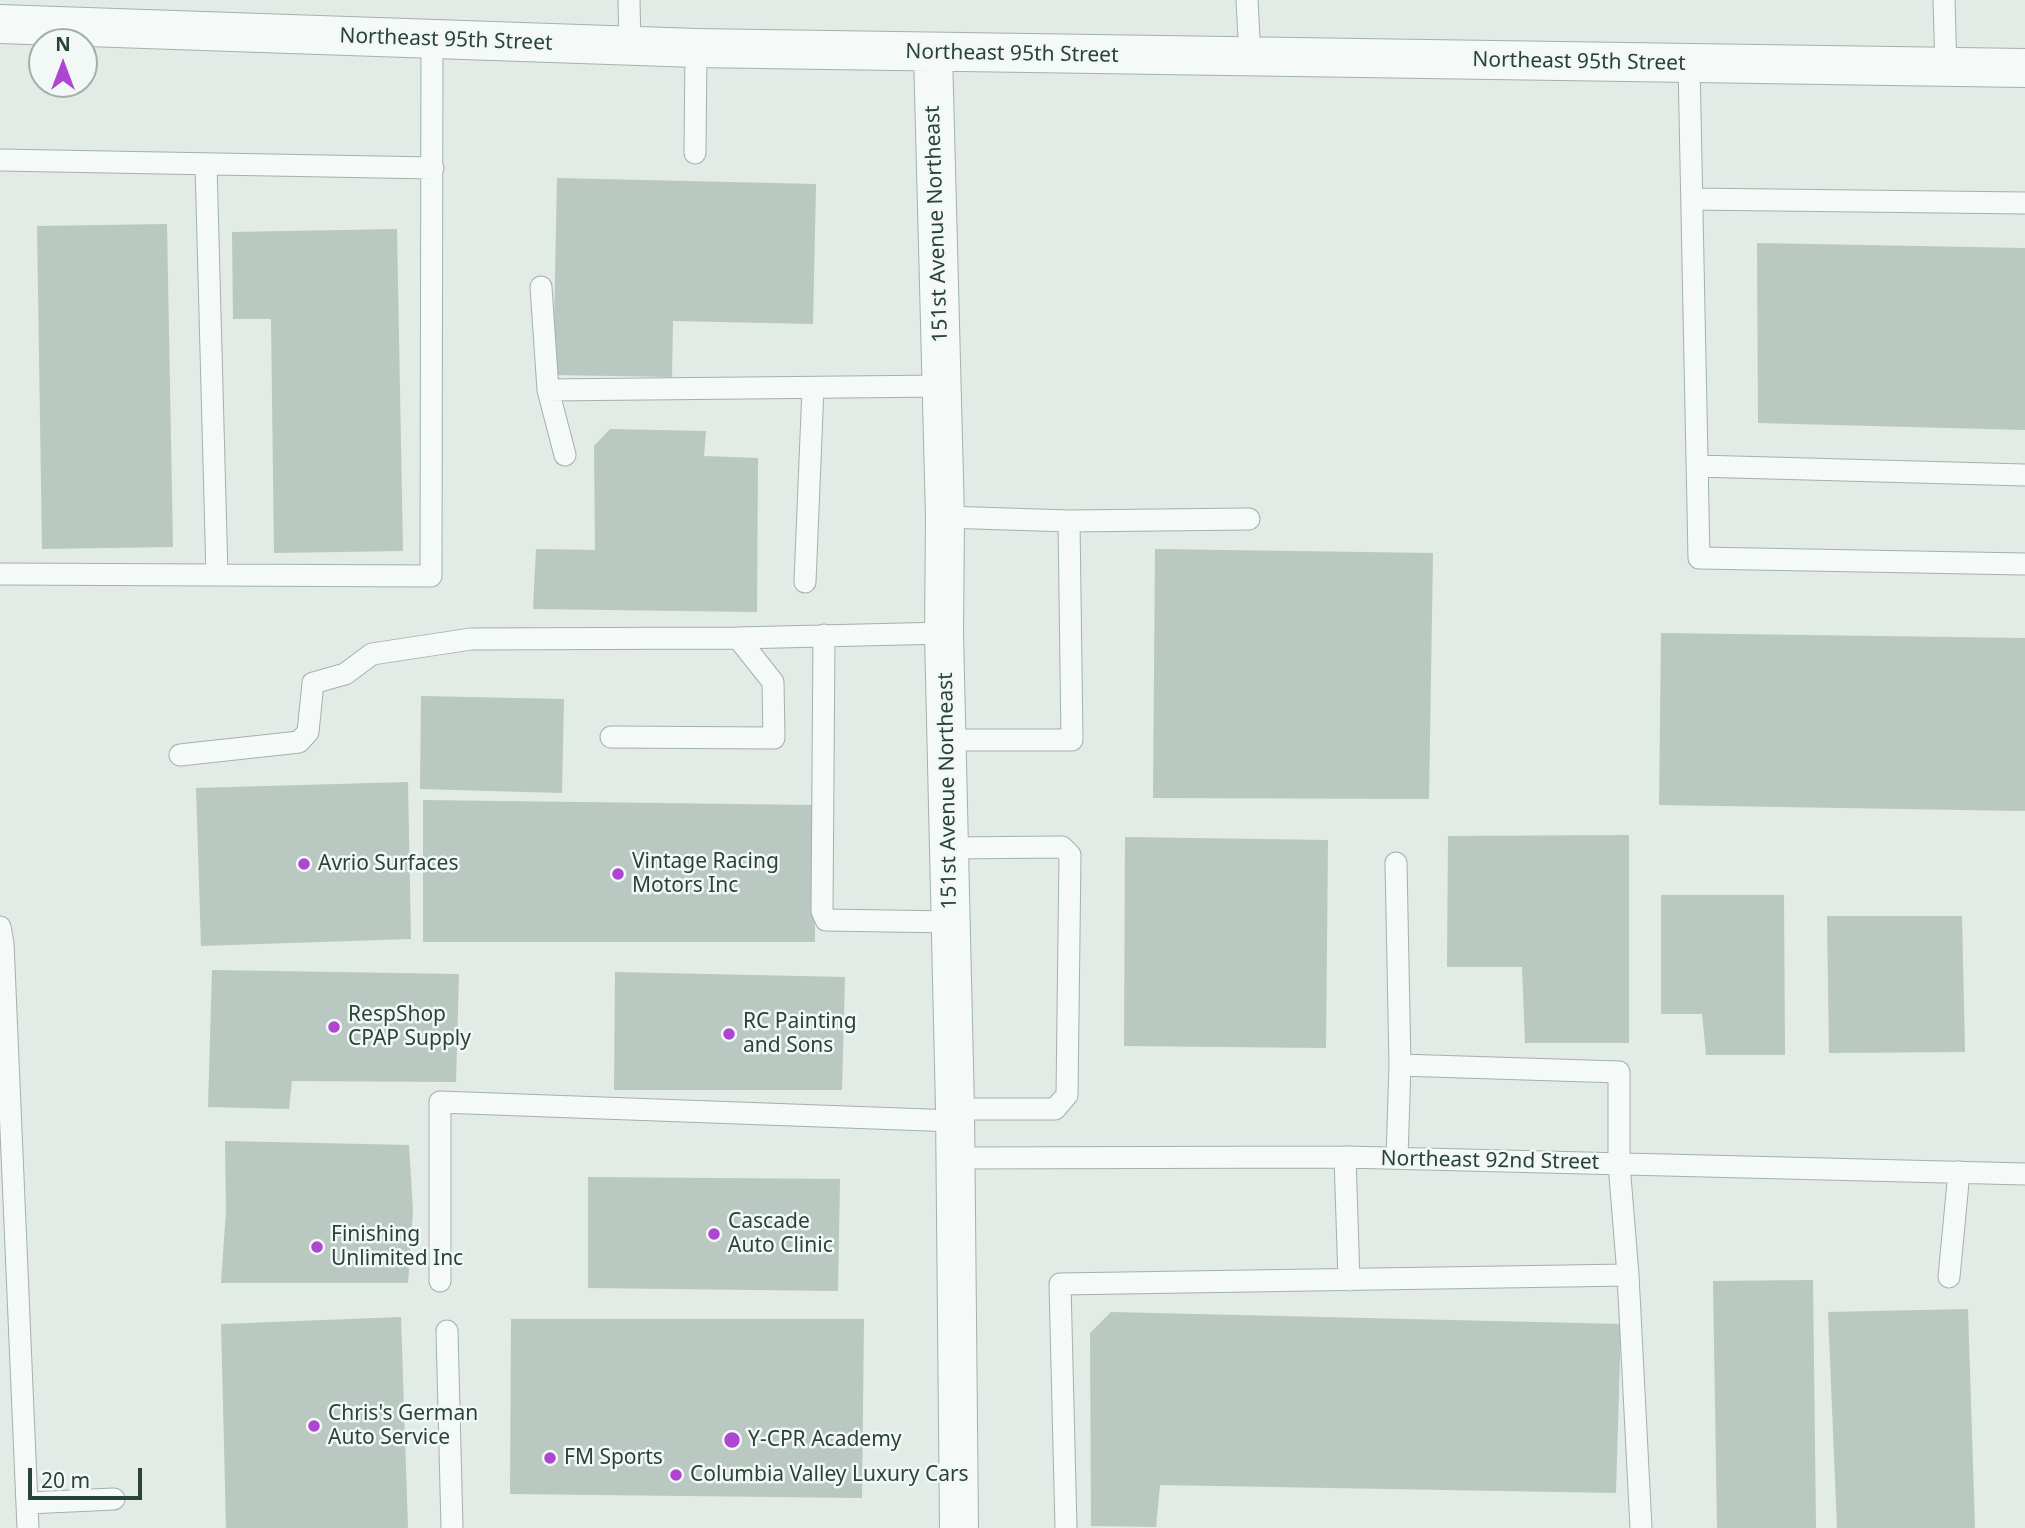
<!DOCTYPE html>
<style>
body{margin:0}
#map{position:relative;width:2025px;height:1528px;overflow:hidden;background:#e2ebe6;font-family:"Noto Sans",sans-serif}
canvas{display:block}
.north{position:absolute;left:28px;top:28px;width:70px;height:70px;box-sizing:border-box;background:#f2f8f5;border:2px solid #a2b0a9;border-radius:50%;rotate:0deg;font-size:19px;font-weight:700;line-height:28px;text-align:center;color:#2a4337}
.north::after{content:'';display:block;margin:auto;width:24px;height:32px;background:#af46d1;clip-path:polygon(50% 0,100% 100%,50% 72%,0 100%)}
.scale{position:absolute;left:28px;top:1468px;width:114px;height:32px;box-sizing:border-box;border:4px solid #2a4337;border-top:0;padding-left:9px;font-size:21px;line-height:24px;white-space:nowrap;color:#2a4337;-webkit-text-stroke:5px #f2f8f5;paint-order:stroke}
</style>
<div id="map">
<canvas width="2025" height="1528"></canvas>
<div class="north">N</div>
<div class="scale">20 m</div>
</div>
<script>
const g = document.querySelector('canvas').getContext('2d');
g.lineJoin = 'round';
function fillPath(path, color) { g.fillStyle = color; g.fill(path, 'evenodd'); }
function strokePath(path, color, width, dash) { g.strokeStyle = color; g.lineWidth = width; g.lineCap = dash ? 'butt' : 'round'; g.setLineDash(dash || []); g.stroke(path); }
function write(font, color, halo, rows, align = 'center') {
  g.font = font + ' "Noto Sans",sans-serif'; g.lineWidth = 5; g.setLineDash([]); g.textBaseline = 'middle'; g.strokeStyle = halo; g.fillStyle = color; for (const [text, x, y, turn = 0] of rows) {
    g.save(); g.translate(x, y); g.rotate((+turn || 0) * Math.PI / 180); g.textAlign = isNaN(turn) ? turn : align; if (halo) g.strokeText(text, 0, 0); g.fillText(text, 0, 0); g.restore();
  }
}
const building = new Path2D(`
 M 557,178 L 816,184 L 813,324 L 673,321 L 672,377 L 553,375 Z
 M 167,224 L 173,547 L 42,549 L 37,226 Z
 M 397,229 L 403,551 L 274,553 L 271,319 L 233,319 L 232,232 Z
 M 1757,243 L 2025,248 L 2025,430 L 1758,423 Z
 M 610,429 L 706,431 L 704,456 L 758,458 L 757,612 L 533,609 L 536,549 L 595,550 L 594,446 Z
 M 1155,549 L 1433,553 L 1429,799 L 1153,798 Z
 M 1661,633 L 2025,638 L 2025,811 L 1659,805 Z
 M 421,696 L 564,699 L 562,793 L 420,789 Z
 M 408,782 L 411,939 L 201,946 L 196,788 Z
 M 423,800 L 814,805 L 815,942 L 423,942 Z
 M 1629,835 L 1629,1043 L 1525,1043 L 1522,967 L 1447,967 L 1448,836 Z
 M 1125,837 L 1328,840 L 1326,1048 L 1124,1046 Z
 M 1661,895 L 1784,895 L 1785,1055 L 1706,1055 L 1702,1014 L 1661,1014 Z
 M 1827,916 L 1962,916 L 1965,1052 L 1829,1053 Z
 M 212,970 L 459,974 L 456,1082 L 292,1081 L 289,1109 L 208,1107 Z
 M 615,972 L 845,977 L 842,1090 L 614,1090 Z
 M 225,1141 L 409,1145 L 413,1210 L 408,1283 L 221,1283 L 226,1211 Z
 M 588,1177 L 840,1179 L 838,1291 L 588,1288 Z
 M 1813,1280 L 1816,1528 L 1717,1528 L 1713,1281 Z
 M 1968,1309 L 1975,1528 L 1837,1528 L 1828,1312 Z
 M 1111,1312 L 1621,1324 L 1616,1493 L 1160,1485 L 1156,1527 L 1091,1526 L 1090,1333 Z
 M 401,1317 L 408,1528 L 226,1528 L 221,1324 Z
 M 511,1319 L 864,1319 L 862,1498 L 510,1494 Z`);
const service = new Path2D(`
 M 629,0 L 630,45
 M 1247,0 L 1250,57
 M 1944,0 L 1946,68
 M 1689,64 L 1699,558 L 2025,564
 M 695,153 L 696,48
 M 0,160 L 433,168
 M 206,164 L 217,575
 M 1692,199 L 2025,203
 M 541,287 L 548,390 L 565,455
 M 548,390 L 942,386
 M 1698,466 L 2025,475
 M 945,517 L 1069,521 L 1072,740 L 947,740
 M 1069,521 L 1249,519
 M 0,574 L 431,576 L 432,40
 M 805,582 L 813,388
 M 824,635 L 822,911 L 826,920 L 951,922
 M 611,737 L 774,738 L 773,682 L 738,638 L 944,633
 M 180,755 L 299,742 L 308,732 L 313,683 L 345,674 L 372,654 L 471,639 L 738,638
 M 949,848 L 1062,847 L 1070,855 L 1067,1095 L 1055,1109 L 955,1109
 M 1396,863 L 1400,1065 L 1619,1072 L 1619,1164 L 1628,1275 L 1641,1528
 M 0,927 L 3,943 L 28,1528
 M 1345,1157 L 1349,1280
 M 956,1158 L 1345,1157 L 2025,1174
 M 1397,1158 L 1400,1065
 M 1949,1277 L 1959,1172
 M 440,1281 L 440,1102 L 955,1121
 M 447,1331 L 452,1528
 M 28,1503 L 114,1499
 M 1066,1528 L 1060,1284 L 1628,1275`);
const minor = new Path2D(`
 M 0,24 L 696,48 L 2025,68
 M 933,53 L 945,517 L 944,633 L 955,1109 L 959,1528`);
const markers = [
 [304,864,7,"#af46d1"],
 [618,874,7,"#af46d1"],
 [334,1027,7,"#af46d1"],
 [729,1034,7,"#af46d1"],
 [714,1234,7,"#af46d1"],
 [317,1247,7,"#af46d1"],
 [314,1426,7,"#af46d1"],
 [732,1440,9,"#af46d1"],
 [550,1458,7,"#af46d1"],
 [676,1475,7,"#af46d1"]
];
const streetNames = [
 ["Northeast 95th Street",446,40,2],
 ["Northeast 95th Street",1012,54,1],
 ["Northeast 95th Street",1579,62,1],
 ["151st Avenue Northeast",937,224,-92],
 ["151st Avenue Northeast",948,791,-91],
 ["Northeast 92nd Street",1490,1161,1]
];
const poiNames = [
 ["Vintage Racing",632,862],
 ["Motors Inc",632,886],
 ["Avrio Surfaces",318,864],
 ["RespShop",348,1015],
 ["CPAP Supply",348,1039],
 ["RC Painting",743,1022],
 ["and Sons",743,1046],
 ["Cascade",728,1222],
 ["Auto Clinic",728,1246],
 ["Finishing",331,1235],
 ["Unlimited Inc",331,1259],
 ["Chris's German",328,1414],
 ["Auto Service",328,1438],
 ["Y-CPR Academy",748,1440],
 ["FM Sports",564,1458],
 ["Columbia Valley Luxury Cars",690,1475]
];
fillPath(building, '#b9c8c1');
strokePath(service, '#a3b2aa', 23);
strokePath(minor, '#a3b2aa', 40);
strokePath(service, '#f5f9f7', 21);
strokePath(minor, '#f5f9f7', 38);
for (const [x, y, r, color] of markers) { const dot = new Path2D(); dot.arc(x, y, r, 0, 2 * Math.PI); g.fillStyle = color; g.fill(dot); strokePath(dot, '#f2f8f5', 2.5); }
write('21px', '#2a4337', '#f2f8f5', streetNames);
write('21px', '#2a4337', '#f2f8f5', poiNames, 'left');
</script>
